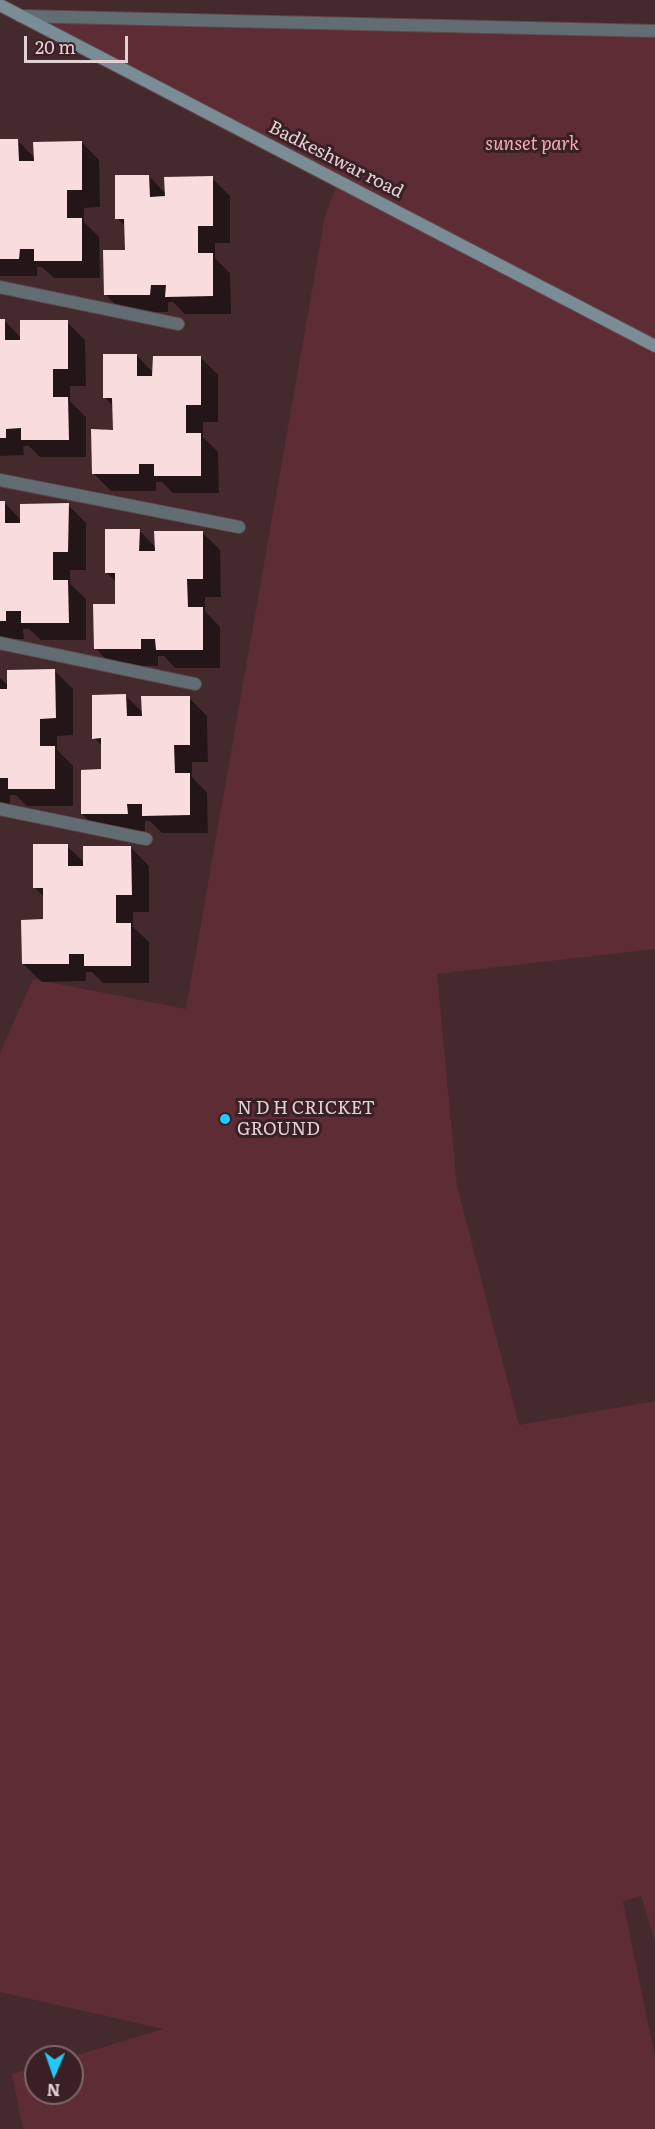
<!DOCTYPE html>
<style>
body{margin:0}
#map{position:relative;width:655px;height:2129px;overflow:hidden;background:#442a2d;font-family:Literata,serif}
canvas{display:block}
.north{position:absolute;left:24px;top:2045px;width:60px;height:60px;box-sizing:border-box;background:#392024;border:2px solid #7d676a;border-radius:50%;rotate:182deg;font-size:16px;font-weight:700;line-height:24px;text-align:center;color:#e2d1d2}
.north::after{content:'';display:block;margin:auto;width:21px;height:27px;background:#22c9fd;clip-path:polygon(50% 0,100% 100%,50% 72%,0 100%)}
.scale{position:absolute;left:24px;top:36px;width:104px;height:27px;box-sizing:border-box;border:3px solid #e2d1d2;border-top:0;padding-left:8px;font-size:18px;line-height:21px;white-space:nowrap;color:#e2d1d2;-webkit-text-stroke:4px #392024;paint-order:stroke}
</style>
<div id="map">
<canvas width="655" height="2129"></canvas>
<div class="north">N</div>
<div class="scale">20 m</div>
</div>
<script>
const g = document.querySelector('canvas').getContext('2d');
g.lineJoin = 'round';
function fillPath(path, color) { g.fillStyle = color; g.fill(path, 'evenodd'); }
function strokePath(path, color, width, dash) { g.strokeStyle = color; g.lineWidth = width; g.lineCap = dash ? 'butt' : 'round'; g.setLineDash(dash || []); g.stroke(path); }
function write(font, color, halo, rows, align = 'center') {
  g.font = font + ' Literata,serif'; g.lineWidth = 6; g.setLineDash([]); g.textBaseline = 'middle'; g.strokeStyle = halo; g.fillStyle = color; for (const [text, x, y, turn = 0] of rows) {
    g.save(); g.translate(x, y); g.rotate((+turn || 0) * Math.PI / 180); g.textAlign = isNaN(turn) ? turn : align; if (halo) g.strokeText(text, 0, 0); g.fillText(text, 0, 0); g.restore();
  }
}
const green = new Path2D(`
 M 20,16 L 655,24 L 655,949 L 437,974 L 457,1186 L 519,1425 L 655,1401 L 655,1941 L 641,1896 L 623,1901 L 655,2057 L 655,2129 L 23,2129 L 12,2074 L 36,2067 L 36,2093 L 72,2093 L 71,2057 L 163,2029 L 0,1992 L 0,1053 L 33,979 L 186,1009 L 325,216 L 338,182 Z`);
const shadow = new Path2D(`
 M 0,141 L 18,141 L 35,158 L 81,142 L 99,160 L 100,207 L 84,208 L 84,222 L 99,237 L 100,278 L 54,278 L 42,267 L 37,267 L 37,276 L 0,276 Z
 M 149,176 L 166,194 L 212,178 L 230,196 L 230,243 L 215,243 L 215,258 L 230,273 L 231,314 L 185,314 L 173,302 L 168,302 L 168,312 L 123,312 L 105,294 L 126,252 L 126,227 L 117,218 Z
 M 0,320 L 4,320 L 21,338 L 67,322 L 85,340 L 86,386 L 70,386 L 70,401 L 86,417 L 86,457 L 40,457 L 29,446 L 23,446 L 24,455 L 0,456 Z
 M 137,356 L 154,373 L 200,357 L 218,375 L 218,422 L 203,422 L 203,437 L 218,452 L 219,493 L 173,493 L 162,482 L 156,482 L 156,491 L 111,491 L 93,473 L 114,431 L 114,407 L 105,398 Z
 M 0,503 L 5,503 L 21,520 L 68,505 L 86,523 L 86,570 L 70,570 L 70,584 L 86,599 L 86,640 L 41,640 L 29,629 L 23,629 L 24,639 L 0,639 Z
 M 139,530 L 156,548 L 202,532 L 220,550 L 221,597 L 205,597 L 205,611 L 220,627 L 220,668 L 175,668 L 164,656 L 158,656 L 158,666 L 113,666 L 95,648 L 116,606 L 116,582 L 106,572 Z
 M 55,671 L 73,689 L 73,735 L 57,736 L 57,750 L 73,766 L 73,806 L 27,806 L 16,795 L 10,795 L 10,805 L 0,805 L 0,678 L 9,686 Z
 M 126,696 L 143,713 L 189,698 L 207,716 L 208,762 L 192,762 L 192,777 L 207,793 L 208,833 L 162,833 L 150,821 L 145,821 L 145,831 L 100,832 L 82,814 L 103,771 L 103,747 L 94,738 Z
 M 67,846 L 85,863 L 131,848 L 149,866 L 149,912 L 133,912 L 133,927 L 149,942 L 149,983 L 103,983 L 92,972 L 86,972 L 86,981 L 42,982 L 23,964 L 44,921 L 44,897 L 35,888 Z`);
const building = new Path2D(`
 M 0,139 L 18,139 L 19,161 L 34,161 L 33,142 L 82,141 L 82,190 L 67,190 L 67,218 L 82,218 L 82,261 L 34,261 L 34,249 L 20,249 L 19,259 L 0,259 Z
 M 115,175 L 149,175 L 150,197 L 165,196 L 164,177 L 213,176 L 213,226 L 198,226 L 198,253 L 213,253 L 213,296 L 165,297 L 166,285 L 151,285 L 150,295 L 104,295 L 103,250 L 125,250 L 124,219 L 115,219 Z
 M 0,319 L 5,319 L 5,340 L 20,340 L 20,320 L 68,320 L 68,369 L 53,369 L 53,397 L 68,397 L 69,440 L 21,440 L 21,428 L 6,429 L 6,438 L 0,438 Z
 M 103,354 L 137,354 L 137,376 L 152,376 L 153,356 L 201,356 L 201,405 L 186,405 L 186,433 L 201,433 L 201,476 L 154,476 L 154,464 L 139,464 L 139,474 L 92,474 L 91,429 L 113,430 L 112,398 L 103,398 Z
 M 0,501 L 5,501 L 5,523 L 20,523 L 20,504 L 69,503 L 68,552 L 53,552 L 53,580 L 68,580 L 69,623 L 21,623 L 21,611 L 6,611 L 6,621 L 0,621 Z
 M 105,529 L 140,529 L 139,551 L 155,551 L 154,531 L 203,531 L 203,579 L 187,579 L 188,607 L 203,607 L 203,650 L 156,650 L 155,639 L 141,639 L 141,649 L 94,649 L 93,604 L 115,604 L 115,573 L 105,573 Z
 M 55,669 L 56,718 L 40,719 L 40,746 L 55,746 L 55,789 L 8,789 L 8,778 L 0,778 L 0,689 L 7,689 L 7,670 Z
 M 126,694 L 127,716 L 142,716 L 141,696 L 190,696 L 190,745 L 174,745 L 175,773 L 190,773 L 190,815 L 142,816 L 142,804 L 127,804 L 128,814 L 81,814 L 81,770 L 101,769 L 101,738 L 92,739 L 92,695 Z
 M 33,844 L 68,844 L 68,866 L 83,866 L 83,846 L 131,846 L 132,895 L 116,895 L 116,923 L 131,923 L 131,966 L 84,966 L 84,954 L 69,954 L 69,964 L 22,964 L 21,920 L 43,919 L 43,888 L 33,888 Z`);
const street = new Path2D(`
 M 20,16 L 655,31
 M 0,287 L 178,324
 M 0,480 L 239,527
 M 0,643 L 195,684
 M 0,809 L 146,839`);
const secondary = new Path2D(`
 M 0,5 L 655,346`);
const markers = [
 [225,1119,6,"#22c9fd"]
];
const parkNames = [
 ["sunset park",532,145]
];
const streetNames = [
 ["Badkeshwar road",336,160,27]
];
const poiNames = [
 ["N D H CRICKET",237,1109],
 ["GROUND",237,1130]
];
fillPath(green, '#5d2c34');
fillPath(shadow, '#0007');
fillPath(building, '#f8dcde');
strokePath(street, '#60484b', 14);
strokePath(secondary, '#60484b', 14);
strokePath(street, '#616d72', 12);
strokePath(secondary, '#7a8d96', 12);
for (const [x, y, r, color] of markers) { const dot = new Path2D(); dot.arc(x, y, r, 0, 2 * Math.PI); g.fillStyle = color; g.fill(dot); strokePath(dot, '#392024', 2); }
write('italic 18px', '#f5abb4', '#392024', parkNames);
write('18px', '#e2d1d2', '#392024', streetNames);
write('18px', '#e2d1d2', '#392024', poiNames, 'left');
</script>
